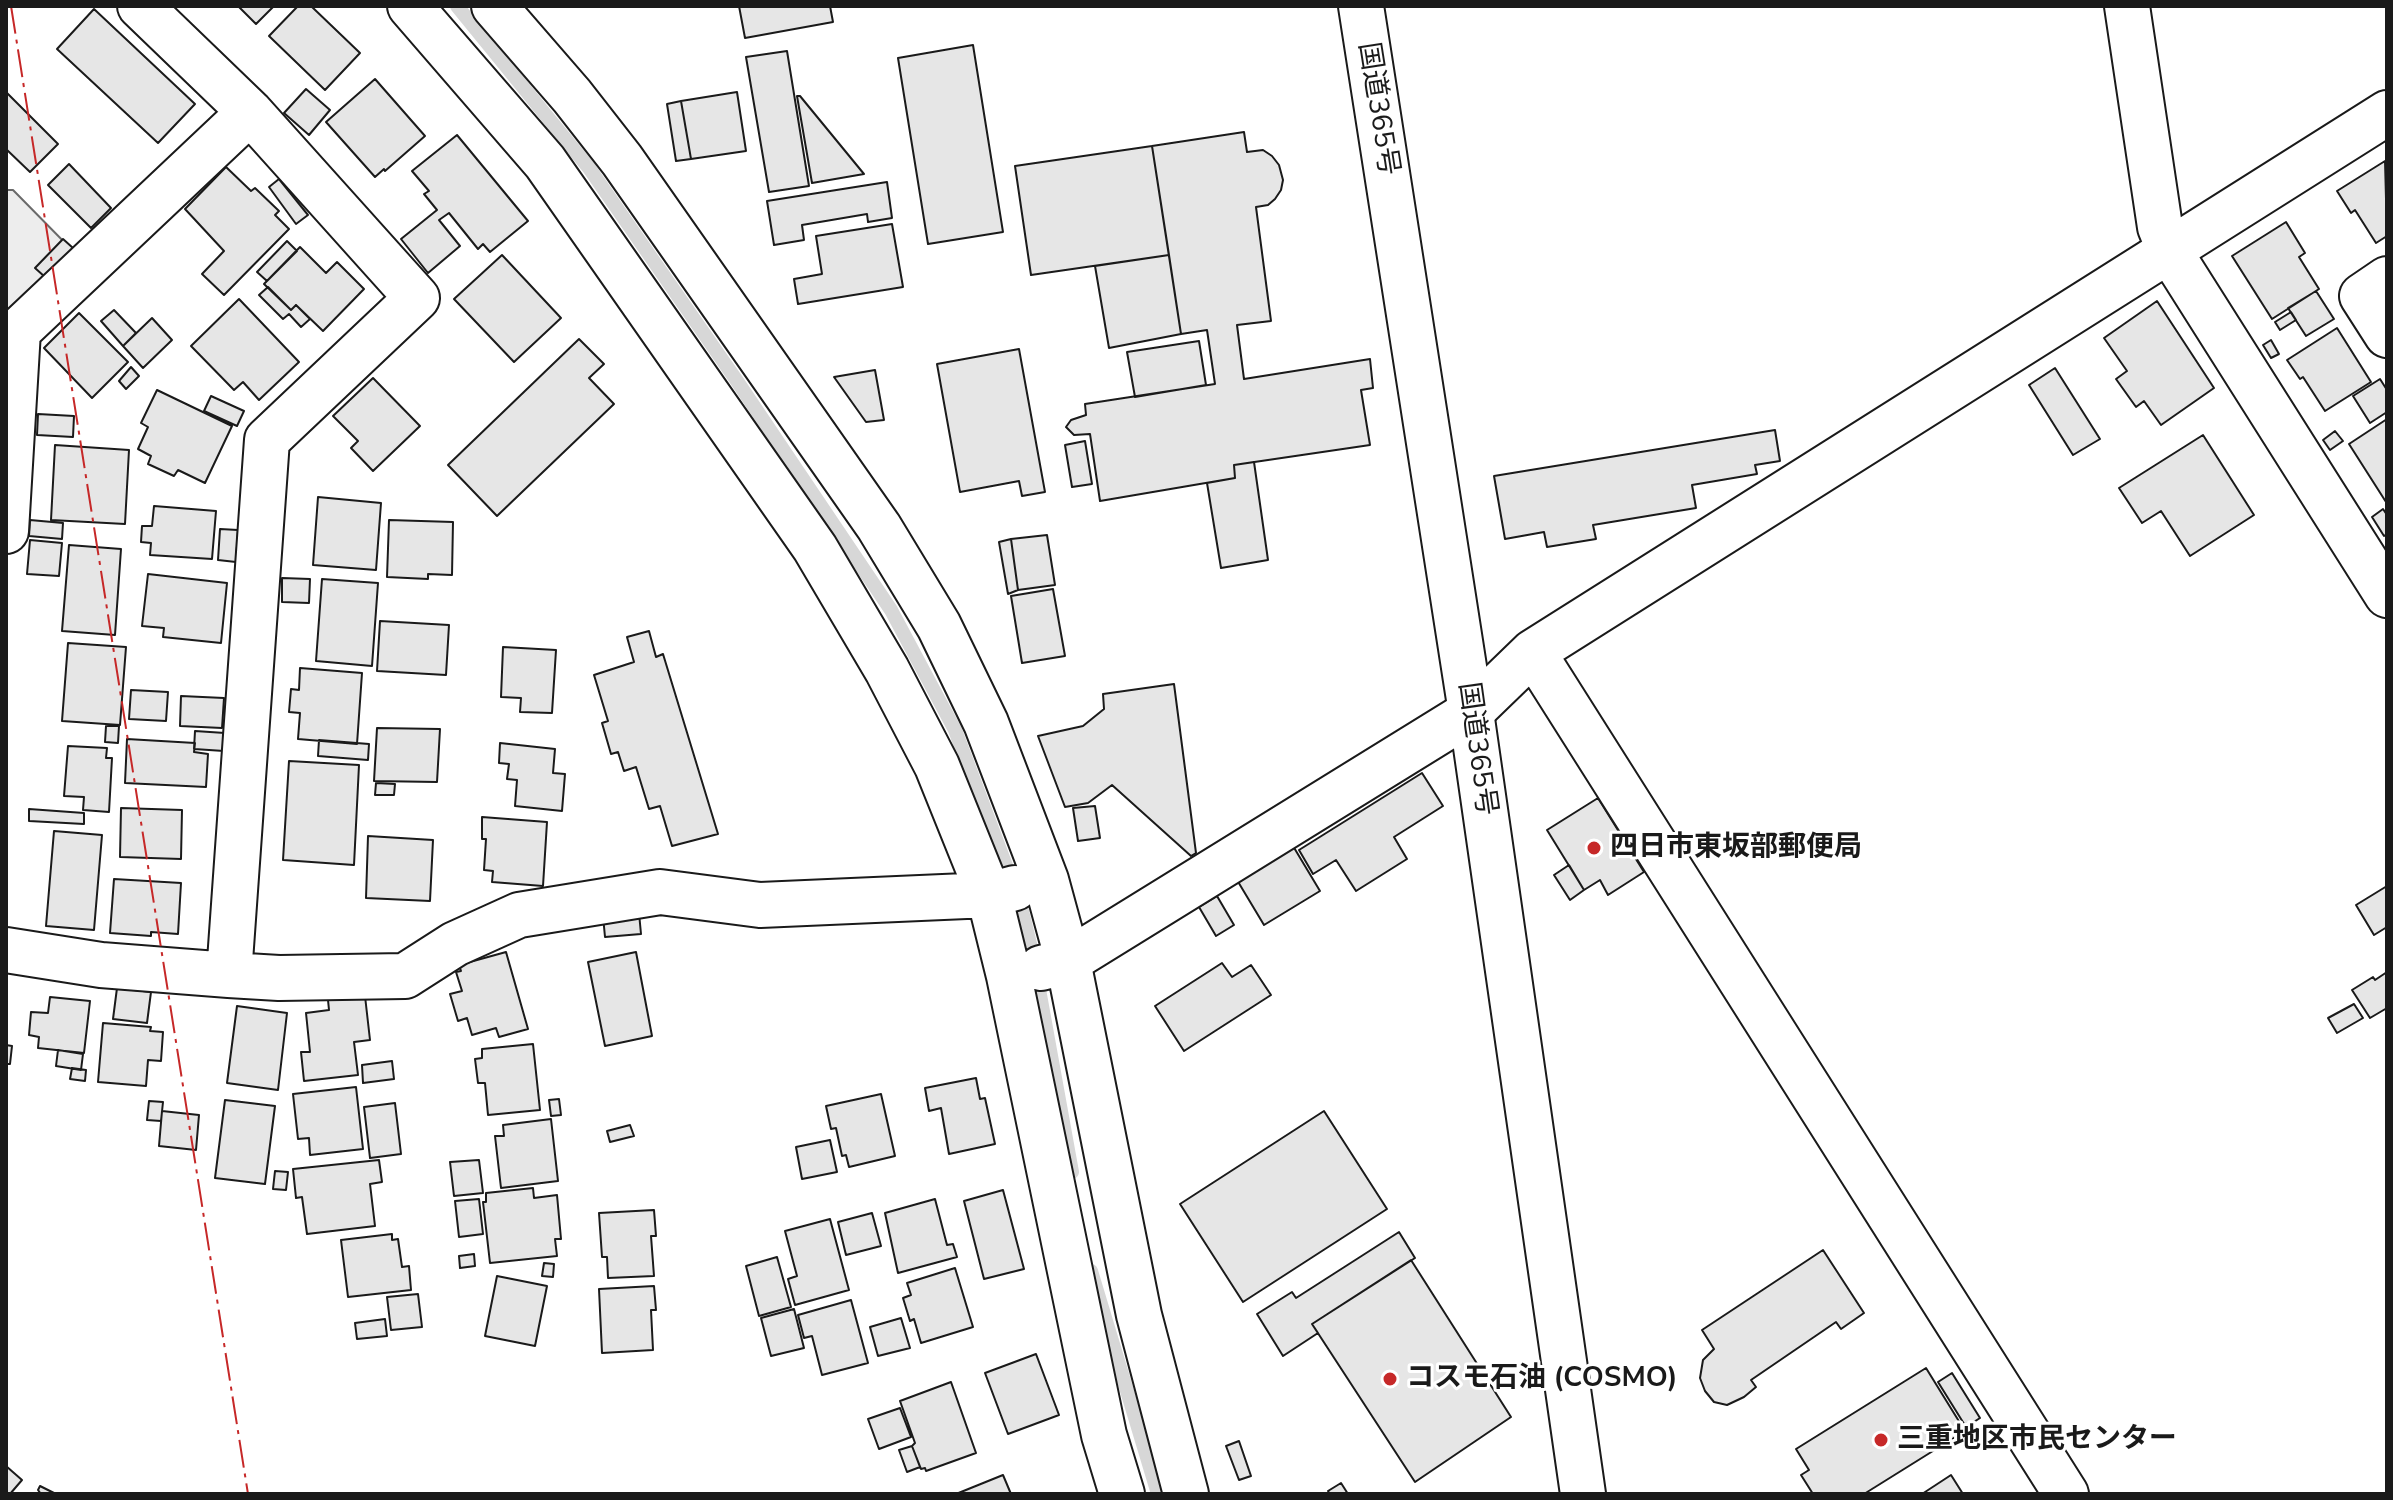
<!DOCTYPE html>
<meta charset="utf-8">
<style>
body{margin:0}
#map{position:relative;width:2393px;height:1500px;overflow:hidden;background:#fff;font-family:"Nunito Sans",sans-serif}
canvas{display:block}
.frame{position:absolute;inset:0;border:8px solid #1a1a1a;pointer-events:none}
</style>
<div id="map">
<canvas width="2393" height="1500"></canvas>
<div class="frame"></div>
</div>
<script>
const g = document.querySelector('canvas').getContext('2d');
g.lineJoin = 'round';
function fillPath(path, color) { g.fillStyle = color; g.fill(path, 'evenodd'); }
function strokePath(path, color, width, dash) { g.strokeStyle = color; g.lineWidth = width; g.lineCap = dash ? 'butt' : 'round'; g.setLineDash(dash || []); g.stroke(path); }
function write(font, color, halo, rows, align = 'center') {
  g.font = font + ' "Nunito Sans","Noto Sans JP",sans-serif'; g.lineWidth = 6; g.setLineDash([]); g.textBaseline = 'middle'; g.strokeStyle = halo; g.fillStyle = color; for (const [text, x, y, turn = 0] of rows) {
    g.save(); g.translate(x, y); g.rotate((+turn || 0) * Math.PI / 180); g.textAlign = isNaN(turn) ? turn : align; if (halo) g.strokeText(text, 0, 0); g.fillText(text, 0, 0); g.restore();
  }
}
const built = new Path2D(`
 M 6,190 L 13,190 L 74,252 L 6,319 Z`);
const stream = new Path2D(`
 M 457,6 L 589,168 L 737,381 L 891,610 L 955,730 L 1020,903 L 1033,956 L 1072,1172
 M 1091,1271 L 1158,1494`);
const building = new Path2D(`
 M 238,6 L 274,6 L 256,24 Z
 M 298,6 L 311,6 L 360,53 L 325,90 L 269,36 Z
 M 739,6 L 830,6 L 833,22 L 745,38 Z
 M 94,9 L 195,104 L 158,143 L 57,49 Z
 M 973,45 L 1003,232 L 928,244 L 898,58 Z
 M 787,51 L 809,186 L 769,192 L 746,57 Z
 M 375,79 L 425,136 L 385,171 L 384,169 L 375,177 L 326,122 Z
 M 306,89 L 330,110 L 309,135 L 284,113 Z
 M 6,92 L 58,144 L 30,172 L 6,149 Z
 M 737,92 L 746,151 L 691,159 L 681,101 Z
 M 797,96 L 800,96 L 864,174 L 812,183 Z
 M 681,101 L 691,159 L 676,161 L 667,104 Z
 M 1244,132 L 1247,152 L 1263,150 L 1272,156 L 1279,165 L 1283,180 L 1281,190 L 1275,199 L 1268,205 L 1256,207 L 1271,321 L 1237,325 L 1244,379 L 1370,359 L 1373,388 L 1361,390 L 1370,445 L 1234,465 L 1235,478 L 1100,501 L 1090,434 L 1074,435 L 1066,427 L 1071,420 L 1086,415 L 1085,404 L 1215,384 L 1207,330 L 1181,334 L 1152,146 Z
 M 457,135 L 528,221 L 490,252 L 483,244 L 478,249 L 449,213 L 439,220 L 460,246 L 428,273 L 401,239 L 437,210 L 424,194 L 429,191 L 412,171 Z
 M 1152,146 L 1169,255 L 1031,275 L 1015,166 Z
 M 2385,161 L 2387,236 L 2376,243 L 2355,210 L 2351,213 L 2337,191 Z
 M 69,164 L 111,208 L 91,228 L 48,185 Z
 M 226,167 L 251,191 L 255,188 L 279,211 L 275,215 L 289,229 L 224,295 L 202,274 L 224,251 L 185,209 Z
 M 279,179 L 308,215 L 296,224 L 269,187 Z
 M 887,182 L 892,218 L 868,222 L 867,214 L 802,225 L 804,240 L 774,245 L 767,201 Z
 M 2286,222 L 2305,253 L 2299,257 L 2319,289 L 2272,319 L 2232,256 Z
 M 892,224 L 903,287 L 798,304 L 794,279 L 822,274 L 816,236 Z
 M 63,239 L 73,248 L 45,277 L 35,268 Z
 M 287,241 L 297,251 L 267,281 L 257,272 Z
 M 300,247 L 326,273 L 337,262 L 364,289 L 323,331 L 296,305 L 291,310 L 264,284 Z
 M 502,255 L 561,318 L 514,362 L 454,299 Z
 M 1169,255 L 1181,334 L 1109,348 L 1095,266 Z
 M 268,287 L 291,310 L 296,305 L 310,319 L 301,327 L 289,314 L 283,319 L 259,295 Z
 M 2316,291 L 2334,319 L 2306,336 L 2288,308 Z
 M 239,299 L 299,362 L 259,400 L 243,382 L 234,390 L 191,346 Z
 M 2157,301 L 2214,388 L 2161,425 L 2144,401 L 2136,407 L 2116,379 L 2127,371 L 2104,338 Z
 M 114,310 L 136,333 L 123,346 L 101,321 Z
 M 2291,312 L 2296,320 L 2280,330 L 2275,322 Z
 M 79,313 L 128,362 L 92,398 L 44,348 Z
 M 152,318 L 172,340 L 143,368 L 123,346 Z
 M 2337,328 L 2371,382 L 2325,411 L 2303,377 L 2300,379 L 2287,360 Z
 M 579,339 L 604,364 L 589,378 L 614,404 L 497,516 L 448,465 Z
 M 2271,340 L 2279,354 L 2271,358 L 2263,345 Z
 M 1199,341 L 1206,385 L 1135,397 L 1127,352 Z
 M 1019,349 L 1045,492 L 1022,496 L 1019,481 L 960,492 L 937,364 Z
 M 131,367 L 139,376 L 126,389 L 119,381 Z
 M 2055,368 L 2100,439 L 2073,455 L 2029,385 Z
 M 875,370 L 884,420 L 866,422 L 834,377 Z
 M 373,378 L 420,426 L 373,471 L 351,448 L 358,441 L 333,416 Z
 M 2380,379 L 2387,390 L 2387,412 L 2370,423 L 2353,396 Z
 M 157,390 L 232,426 L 205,483 L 178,470 L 174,476 L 148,464 L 151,456 L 138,449 L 148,427 L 141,423 Z
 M 211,396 L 244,411 L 237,426 L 204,411 Z
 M 38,414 L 74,416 L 73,437 L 37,435 Z
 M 2387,419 L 2387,501 L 2386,502 L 2349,444 Z
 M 1775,430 L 1780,461 L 1755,465 L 1757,474 L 1692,485 L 1696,508 L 1593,525 L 1596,539 L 1547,547 L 1544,532 L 1505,539 L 1494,476 Z
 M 2335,431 L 2343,441 L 2330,450 L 2323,440 Z
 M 2203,435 L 2254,515 L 2190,556 L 2161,511 L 2142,523 L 2119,488 Z
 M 1085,441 L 1092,484 L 1072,487 L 1065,445 Z
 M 55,445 L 129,450 L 125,524 L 51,520 Z
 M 1254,462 L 1268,560 L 1221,568 L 1207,483 L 1235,478 L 1234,465 Z
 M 318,497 L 381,503 L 376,570 L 313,565 Z
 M 154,506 L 216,511 L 212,559 L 150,555 L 151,543 L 141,542 L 142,526 L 152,526 Z
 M 2383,509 L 2387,515 L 2387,534 L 2384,536 L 2372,517 Z
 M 30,520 L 63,523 L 62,539 L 29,536 Z
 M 389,520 L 453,522 L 452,575 L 428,574 L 428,579 L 387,577 Z
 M 220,529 L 238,530 L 236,562 L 218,560 Z
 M 1047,535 L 1055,585 L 1018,590 L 1011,539 Z
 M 1011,539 L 1018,590 L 1008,594 L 999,542 Z
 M 30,540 L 62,543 L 59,576 L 27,574 Z
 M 69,545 L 121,549 L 115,635 L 62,631 Z
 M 148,574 L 227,583 L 221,643 L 163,637 L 164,628 L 142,626 Z
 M 282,578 L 310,579 L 309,603 L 282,602 Z
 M 322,579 L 378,583 L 372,666 L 316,661 Z
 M 1053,589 L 1065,656 L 1022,663 L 1011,596 Z
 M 380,621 L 449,625 L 446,675 L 377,671 Z
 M 649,631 L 656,657 L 663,654 L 718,834 L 672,846 L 660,806 L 649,809 L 636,767 L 624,771 L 618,752 L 611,754 L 602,723 L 608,721 L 594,675 L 634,662 L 627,637 Z
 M 68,643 L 126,647 L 120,725 L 62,721 Z
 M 503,647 L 556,650 L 552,713 L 520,712 L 521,698 L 501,697 Z
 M 300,668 L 362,673 L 357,744 L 298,739 L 300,713 L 289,712 L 291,689 L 299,690 Z
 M 1174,684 L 1196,853 L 1191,856 L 1112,785 L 1088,803 L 1065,807 L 1038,736 L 1083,726 L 1104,709 L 1103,694 Z
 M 131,690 L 168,692 L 166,721 L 129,719 Z
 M 181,696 L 224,698 L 222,728 L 180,726 Z
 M 106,726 L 119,726 L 118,743 L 105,742 Z
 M 377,728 L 440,729 L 437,782 L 374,781 Z
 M 195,731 L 225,733 L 224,751 L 194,749 Z
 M 127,739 L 195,743 L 194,752 L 208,754 L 206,787 L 125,783 Z
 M 319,740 L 369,744 L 368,760 L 318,756 Z
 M 500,743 L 555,749 L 553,773 L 565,774 L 562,811 L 515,806 L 517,780 L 507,779 L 509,764 L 499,763 Z
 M 68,746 L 107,748 L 106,758 L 112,758 L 109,812 L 83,810 L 84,797 L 64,796 Z
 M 289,761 L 359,765 L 354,865 L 283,860 Z
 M 1422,773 L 1443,806 L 1394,837 L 1407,859 L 1356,891 L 1336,860 L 1313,874 L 1299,850 Z
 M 376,783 L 395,784 L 394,795 L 375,795 Z
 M 1598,798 L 1644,872 L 1608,895 L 1600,880 L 1584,890 L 1547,830 Z
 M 1095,806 L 1100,838 L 1078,841 L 1073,808 Z
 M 121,808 L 182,810 L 181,859 L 120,857 Z
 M 29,809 L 84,813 L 84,824 L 29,821 Z
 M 482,817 L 547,822 L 543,886 L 492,882 L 493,871 L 484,870 L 486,839 L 482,839 Z
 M 54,831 L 102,835 L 94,930 L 46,926 Z
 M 368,836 L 433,840 L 430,901 L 366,898 Z
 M 1293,846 L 1320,891 L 1264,925 L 1237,880 Z
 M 1569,865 L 1584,890 L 1570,900 L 1554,875 Z
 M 114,879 L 181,883 L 178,934 L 151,932 L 151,936 L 110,933 Z
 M 2387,886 L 2387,927 L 2374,935 L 2356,905 Z
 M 1217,896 L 1234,925 L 1216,936 L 1199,907 Z
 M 639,913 L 641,934 L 605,937 L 603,916 Z
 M 506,952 L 528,1029 L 499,1037 L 496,1028 L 472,1035 L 467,1018 L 458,1021 L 450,994 L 462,991 L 456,972 L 461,971 L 459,965 Z
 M 636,952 L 652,1036 L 605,1046 L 588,962 Z
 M 1222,963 L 1232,977 L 1251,965 L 1271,995 L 1184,1051 L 1155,1006 Z
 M 2387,972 L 2387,1008 L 2370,1018 L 2352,990 L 2373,977 L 2375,980 Z
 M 117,988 L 151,992 L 147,1023 L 113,1019 Z
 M 365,996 L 370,1040 L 354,1042 L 358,1075 L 304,1081 L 301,1052 L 310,1052 L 306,1013 L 329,1010 L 328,1000 Z
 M 50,997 L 90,1001 L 84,1053 L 38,1048 L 39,1037 L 29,1035 L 31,1012 L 48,1013 Z
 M 2354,1004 L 2363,1018 L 2337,1033 L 2328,1018 Z
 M 237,1006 L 287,1013 L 278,1090 L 227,1083 Z
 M 103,1023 L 151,1027 L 150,1031 L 163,1032 L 161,1061 L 148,1060 L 146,1086 L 98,1082 Z
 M 533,1044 L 540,1110 L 488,1115 L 485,1083 L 478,1083 L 475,1059 L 482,1058 L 482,1049 Z
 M 6,1045 L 12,1046 L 10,1064 L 6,1064 Z
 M 58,1050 L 83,1054 L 81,1070 L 56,1066 Z
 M 392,1061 L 394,1079 L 363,1083 L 362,1065 Z
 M 72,1068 L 86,1070 L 85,1081 L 70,1079 Z
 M 976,1078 L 980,1099 L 985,1098 L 995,1144 L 949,1154 L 941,1108 L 929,1111 L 925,1088 Z
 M 356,1087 L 363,1149 L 310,1155 L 309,1138 L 298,1139 L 293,1094 Z
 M 881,1094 L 895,1156 L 849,1167 L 846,1155 L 842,1156 L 836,1128 L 831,1129 L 826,1106 Z
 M 559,1099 L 561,1115 L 551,1116 L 549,1100 Z
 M 225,1100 L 275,1106 L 265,1184 L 215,1178 Z
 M 149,1101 L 163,1102 L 161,1121 L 147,1120 Z
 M 395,1103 L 401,1154 L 370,1158 L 364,1107 Z
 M 162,1111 L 199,1115 L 196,1150 L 159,1146 Z
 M 1324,1111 L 1387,1209 L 1243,1302 L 1180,1204 Z
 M 551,1119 L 558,1181 L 501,1188 L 495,1136 L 504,1136 L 503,1125 Z
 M 630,1125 L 634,1136 L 610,1142 L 607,1131 Z
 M 830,1140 L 837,1172 L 802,1179 L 796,1147 Z
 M 379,1160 L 382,1182 L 370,1184 L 375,1226 L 307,1234 L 302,1197 L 296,1198 L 293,1169 Z
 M 479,1160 L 483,1193 L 454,1196 L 450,1162 Z
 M 275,1171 L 288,1172 L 286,1190 L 273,1189 Z
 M 533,1188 L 534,1198 L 557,1195 L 561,1239 L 555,1239 L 557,1256 L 490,1263 L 483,1202 L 486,1202 L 486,1193 Z
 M 1003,1190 L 1024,1269 L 984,1279 L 964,1201 Z
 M 479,1199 L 483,1234 L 459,1237 L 455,1201 Z
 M 935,1199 L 947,1245 L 953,1244 L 957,1257 L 898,1273 L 885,1213 Z
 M 654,1210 L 656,1236 L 651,1236 L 654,1276 L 608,1278 L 607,1257 L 602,1257 L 599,1213 Z
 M 872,1213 L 881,1246 L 846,1255 L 838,1222 Z
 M 830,1219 L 849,1290 L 795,1305 L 788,1279 L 797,1276 L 785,1231 Z
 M 1399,1232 L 1415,1258 L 1312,1324 L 1318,1333 L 1283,1356 L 1257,1314 L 1292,1292 L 1296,1298 Z
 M 392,1234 L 392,1240 L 398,1239 L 402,1267 L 409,1266 L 411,1290 L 348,1297 L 341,1240 Z
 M 1823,1250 L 1864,1313 L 1841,1329 L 1836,1322 L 1751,1380 L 1756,1387 L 1744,1397 L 1727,1405 L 1714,1402 L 1705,1391 L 1700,1378 L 1703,1360 L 1714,1349 L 1702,1330 Z
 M 474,1254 L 475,1266 L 460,1268 L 459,1256 Z
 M 777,1257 L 791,1307 L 759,1316 L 746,1266 Z
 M 1411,1260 L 1511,1417 L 1415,1482 L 1312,1324 Z
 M 544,1263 L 554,1264 L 553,1277 L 542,1276 Z
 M 955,1268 L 973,1327 L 921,1343 L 914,1319 L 910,1321 L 903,1298 L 911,1295 L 907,1283 Z
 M 497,1276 L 547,1286 L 535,1346 L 485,1336 Z
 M 654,1286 L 656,1310 L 651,1310 L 653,1350 L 602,1353 L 599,1289 Z
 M 418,1294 L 422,1327 L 391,1330 L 387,1297 Z
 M 851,1300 L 868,1363 L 822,1375 L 812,1336 L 804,1338 L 798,1315 Z
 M 794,1309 L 804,1348 L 771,1356 L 761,1318 Z
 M 901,1318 L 910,1348 L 878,1356 L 870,1327 Z
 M 385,1319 L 387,1336 L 357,1339 L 355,1323 Z
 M 1036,1354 L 1059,1415 L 1008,1434 L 985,1373 Z
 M 1926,1368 L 1965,1431 L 1864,1494 L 1813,1494 L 1801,1475 L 1809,1470 L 1796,1449 Z
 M 1952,1373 L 1980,1418 L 1966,1427 L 1938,1382 Z
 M 951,1382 L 976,1453 L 926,1471 L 925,1468 L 921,1469 L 912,1446 L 915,1443 L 900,1401 Z
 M 900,1408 L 911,1437 L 879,1449 L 868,1419 Z
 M 1239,1441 L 1251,1476 L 1239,1480 L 1226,1446 Z
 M 912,1446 L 920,1467 L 907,1472 L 899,1450 Z
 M 6,1466 L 22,1480 L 10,1494 L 6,1494 Z
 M 1003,1475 L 1011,1494 L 956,1494 Z
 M 1951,1475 L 1963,1494 L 1922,1494 Z
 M 1341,1483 L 1348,1494 L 1330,1494 L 1328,1491 Z
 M 40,1486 L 56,1494 L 41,1494 L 38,1490 Z`);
const minor = new Path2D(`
 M 140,6 L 250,112 L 417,298 L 267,440 L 229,975
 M 410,6 L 545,162 L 815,548 L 887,670 L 937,766 L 989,895 L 1009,976 L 1104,1435 L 1122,1494
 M 494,6 L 572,96 L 622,160 L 879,527 L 939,626 L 986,723 L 1046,880 L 1068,961 L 1139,1315 L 1186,1494
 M 2127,6 L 2160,227 L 2170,252 L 2387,595
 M 2387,279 L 2362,296 L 2387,335
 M 6,531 L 18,331 L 250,112
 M 1533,652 L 2066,1494
 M 6,950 L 101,965 L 229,975 L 279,978 L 405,976 L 455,944 L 519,915 L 660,892 L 760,905 L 989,895 L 1015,888
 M 1041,968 L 1068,961 L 1471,712 L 1533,652 L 2387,113`);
const highway = new Path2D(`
 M 1361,6 L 1471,712 L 1583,1494`);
const power = new Path2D(`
 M 11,6 L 248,1494`);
const markers = [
 [1594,848,8,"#c62828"],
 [1390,1379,8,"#c62828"],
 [1881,1440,8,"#c62828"]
];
const streetNames = [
 ["国道365号",1377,109,81],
 ["国道365号",1476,749,82]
];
const poiNames = [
 ["四日市東坂部郵便局",1610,848],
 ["コスモ石油 (COSMO)",1406,1379],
 ["三重地区市民センター",1897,1440]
];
fillPath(built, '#ededed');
strokePath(built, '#6a6a6a', 2);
strokePath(stream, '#d7d7d7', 14);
fillPath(building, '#e6e6e6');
strokePath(building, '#1a1a1a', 2);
strokePath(minor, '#1a1a1a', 48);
strokePath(highway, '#1a1a1a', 48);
strokePath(minor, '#fff', 44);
strokePath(highway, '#fff', 44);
strokePath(power, '#c62828', 2, [28, 6, 4, 6]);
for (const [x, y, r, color] of markers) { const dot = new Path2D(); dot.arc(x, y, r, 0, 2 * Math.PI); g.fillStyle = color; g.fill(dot); strokePath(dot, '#fff', 3); }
write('28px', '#1a1a1a', '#fff', streetNames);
write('bold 28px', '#1a1a1a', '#fff', poiNames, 'left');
</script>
